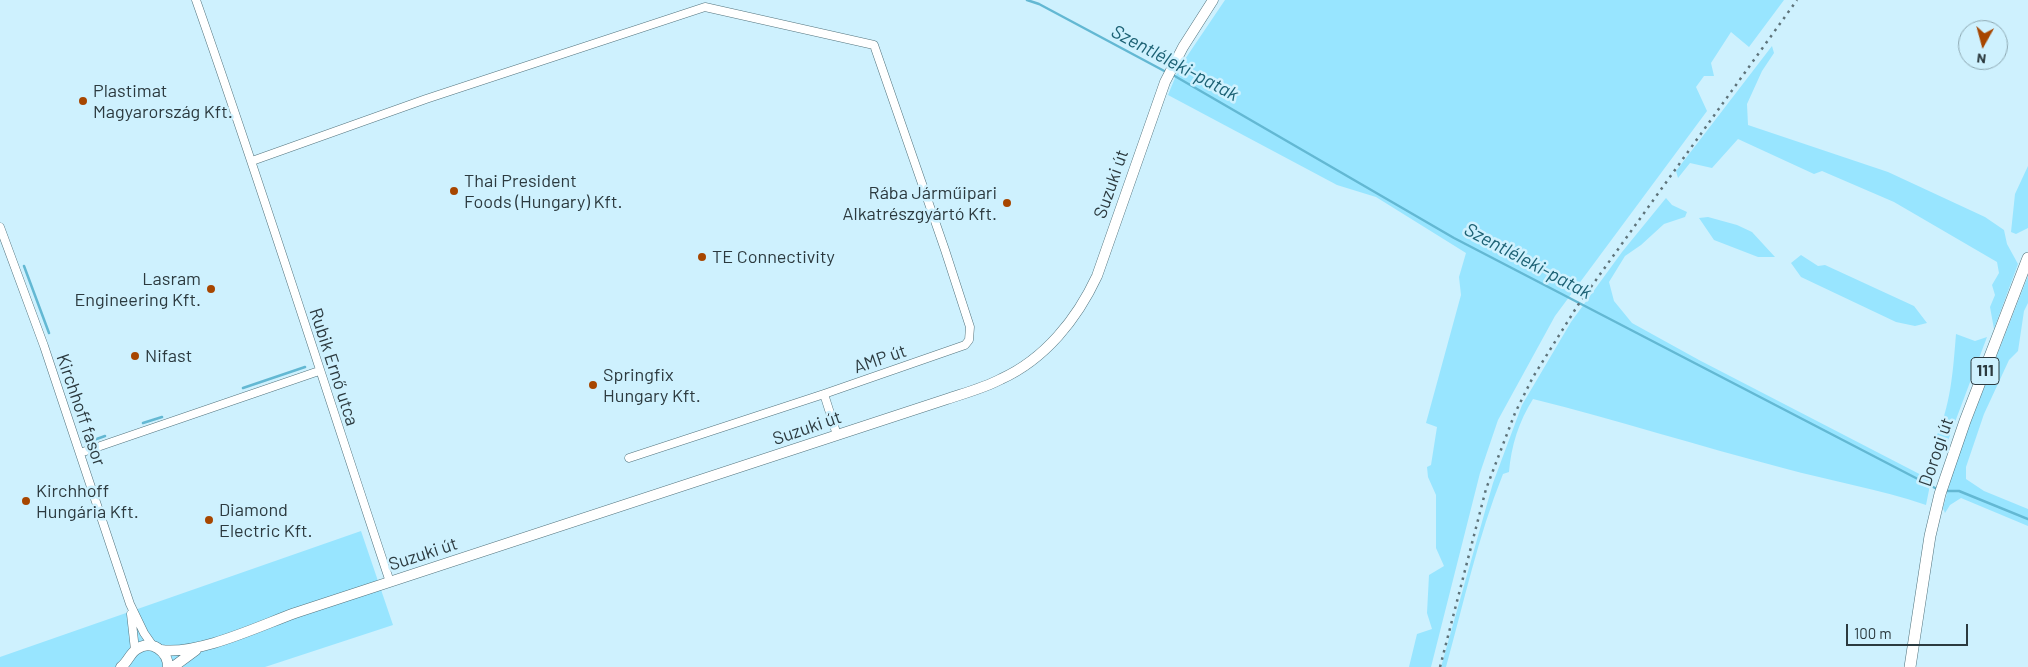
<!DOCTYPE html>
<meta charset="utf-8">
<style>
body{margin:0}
#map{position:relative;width:2028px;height:667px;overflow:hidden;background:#cef1fe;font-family:Barlow,sans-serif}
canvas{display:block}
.north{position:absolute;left:1958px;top:20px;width:50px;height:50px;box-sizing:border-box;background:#cef1fe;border:1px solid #8da8b2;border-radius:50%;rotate:187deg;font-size:14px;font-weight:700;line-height:20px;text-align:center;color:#2c3a3f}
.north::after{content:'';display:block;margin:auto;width:18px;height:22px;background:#a74600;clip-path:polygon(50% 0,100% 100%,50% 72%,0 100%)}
.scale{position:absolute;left:1846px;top:624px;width:122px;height:22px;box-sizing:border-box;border:2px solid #2c3a3f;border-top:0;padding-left:6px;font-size:15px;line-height:18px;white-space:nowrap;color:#2c3a3f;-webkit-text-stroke:4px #cef1fe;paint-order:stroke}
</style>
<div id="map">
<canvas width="2028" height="667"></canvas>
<div class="north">N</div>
<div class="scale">100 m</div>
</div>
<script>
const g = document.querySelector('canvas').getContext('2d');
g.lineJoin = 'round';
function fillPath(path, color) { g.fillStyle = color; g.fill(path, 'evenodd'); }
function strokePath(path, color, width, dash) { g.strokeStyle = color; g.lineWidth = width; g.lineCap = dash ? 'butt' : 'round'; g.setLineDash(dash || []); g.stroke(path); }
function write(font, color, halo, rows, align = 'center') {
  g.font = font + ' Barlow,sans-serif'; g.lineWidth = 5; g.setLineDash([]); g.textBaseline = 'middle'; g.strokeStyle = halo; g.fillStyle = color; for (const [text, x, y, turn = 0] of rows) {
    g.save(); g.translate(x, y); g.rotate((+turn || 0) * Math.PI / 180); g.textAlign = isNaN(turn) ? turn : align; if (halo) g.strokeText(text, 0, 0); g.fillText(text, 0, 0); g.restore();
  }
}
const green = new Path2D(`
 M 1225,0 L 1784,0 L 1749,47 L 1731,32 L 1711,63 L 1714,76 L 1704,76 L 1696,87 L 1707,111 L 1555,316 L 1498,420 L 1480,473 L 1431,667 L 1409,667 L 1417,634 L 1432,629 L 1427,613 L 1429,575 L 1444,566 L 1436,548 L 1436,495 L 1428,477 L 1427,467 L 1431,465 L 1437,427 L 1426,423 L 1461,295 L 1459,277 L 1466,253 L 1376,197 L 1337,185 L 1168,95 L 1179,68 Z
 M 1772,46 L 1774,53 L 1762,71 L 1747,104 L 1748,125 L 1888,172 L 1985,217 L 2004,230 L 2007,244 L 2018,264 L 1994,329 L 1990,307 L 1995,295 L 1992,285 L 1999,273 L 1997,262 L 1894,202 L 1822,171 L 1814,174 L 1738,139 L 1712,168 L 1690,163 L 1678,178 L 1676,171 Z
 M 2028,166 L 2028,228 L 2016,234 L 2011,232 L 2015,194 Z
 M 1666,198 L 1672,205 L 1687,212 L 1685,217 L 1664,224 L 1641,245 L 1625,256 L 1609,282 L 1614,301 L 1632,323 L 1699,360 L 1931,480 L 1926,505 C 1879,489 1831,481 1783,468 C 1699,446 1617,420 1533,399 C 1519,421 1511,446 1509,472 L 1503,474 C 1478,536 1464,602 1446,667 L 1441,667 L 1493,483 L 1522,405 L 1571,322 L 1622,252 Z
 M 1708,217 L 1737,225 L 1752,232 L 1775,257 L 1758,257 L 1714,240 L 1699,218 Z
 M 1801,255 L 1818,266 L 1825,265 L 1914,306 L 1927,323 L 1915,326 L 1896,322 L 1801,277 L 1791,263 Z
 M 2028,276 L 2028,303 L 2024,311 L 2018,351 L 2009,360 L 1984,414 L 1966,467 L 1966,479 L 1984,491 L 2028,509 L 2028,526 L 1961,498 L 1950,505 L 1945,513 L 1943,508 L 1957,457 Z
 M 1956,334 L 1975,341 L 1987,337 L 1946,446 L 1935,440 C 1951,406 1953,371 1956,334 Z
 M 361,531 L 393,625 L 265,667 L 0,667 L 0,657 Z`);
const stream = new Path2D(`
 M 1027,0 L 1039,4 L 1168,73
 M 1173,75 L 1454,238 L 1937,489
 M 24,266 L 49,333
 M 243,388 L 305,367
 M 143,423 L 162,417
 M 83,438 L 91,441 L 105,436
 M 1945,491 L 1959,491 L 2028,519`);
const street = new Path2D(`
 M 196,0 C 264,193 325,388 390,582
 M 252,161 L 426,99 L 705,7 L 874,45 L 945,250 L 970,327 L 969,340 L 965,345 L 824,394 L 629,458
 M 0,227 L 44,346 L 130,604 L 144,633 L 153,646
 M 824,394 L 837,435
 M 80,453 L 319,371
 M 131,614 L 135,650`);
const secondary = new Path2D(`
 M 161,650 C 199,655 259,626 295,613 L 947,399 C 965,393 984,388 1001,379 C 1045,359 1077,319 1097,276 L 1165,82 L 1183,47 L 1213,0
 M 121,667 C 128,662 130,653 137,649 C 151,639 168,651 168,667
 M 173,667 L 196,650`);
const primary = new Path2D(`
 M 1910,667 L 1930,536 L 1940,494 L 1965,421 L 2028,258`);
const rail = new Path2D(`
 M 1440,667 L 1486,489 L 1515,413 L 1533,377 L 1578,305 L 1797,0`);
const markers = [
 [83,101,5,"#a74600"],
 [454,191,5,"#a74600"],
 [1007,203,5,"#a74600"],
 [702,257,5,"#a74600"],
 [211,289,5,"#a74600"],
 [135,356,5,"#a74600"],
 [593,385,5,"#a74600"],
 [26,501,5,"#a74600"],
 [209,520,5,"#a74600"]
];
const shields = [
 [1985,371,28]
];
const shieldNames = [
 ["111",1985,371]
];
const poiNames = [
 ["Plastimat",93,91],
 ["Magyarország Kft.",93,112],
 ["Thai President",464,181],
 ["Foods (Hungary) Kft.",464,202],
 ["Rába Járműipari",997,193,"right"],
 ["Alkatrészgyártó Kft.",997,214,"right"],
 ["TE Connectivity",712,257],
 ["Lasram",201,279,"right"],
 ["Engineering Kft.",201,300,"right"],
 ["Nifast",145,356],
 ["Springfix",603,375],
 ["Hungary Kft.",603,396],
 ["Kirchhoff",36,491],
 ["Hungária Kft.",36,512],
 ["Diamond",219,510],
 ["Electric Kft.",219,531]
];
const streetNames = [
 ["Suzuki út",1111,184,-71],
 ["AMP út",880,359,-19],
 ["Rubik Ernő utca",334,367,72],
 ["Kirchhoff fasor",81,410,71],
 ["Suzuki út",807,428,-19],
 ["Dorogi út",1936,452,-71],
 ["Suzuki út",423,554,-18]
];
const waterNames = [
 ["Szentléleki-patak",1175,63,28],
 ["Szentléleki-patak",1528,261,28]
];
fillPath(green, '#98e5ff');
strokePath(stream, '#63b8d3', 2.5);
strokePath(street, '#53747e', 9);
strokePath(secondary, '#53747e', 11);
strokePath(primary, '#53747e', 12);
strokePath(street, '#fff', 8);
strokePath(secondary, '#fff', 10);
strokePath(primary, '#fff', 11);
strokePath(rail, '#5e737a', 2.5, [2.5, 5]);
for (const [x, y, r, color] of markers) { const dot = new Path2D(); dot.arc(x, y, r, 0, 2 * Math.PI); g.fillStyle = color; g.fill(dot); strokePath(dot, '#cef1fe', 2); }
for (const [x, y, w] of shields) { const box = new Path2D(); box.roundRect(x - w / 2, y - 13.5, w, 27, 4); g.fillStyle = '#cef1fe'; g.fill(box); strokePath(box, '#2c3a3f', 1); }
write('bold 16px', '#2c3a3f', null, shieldNames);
write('18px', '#2c3a3f', '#cef1fe', poiNames, 'left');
write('18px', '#2c3a3f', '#cef1fe', streetNames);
write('italic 19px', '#1c6174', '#cef1fe', waterNames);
</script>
